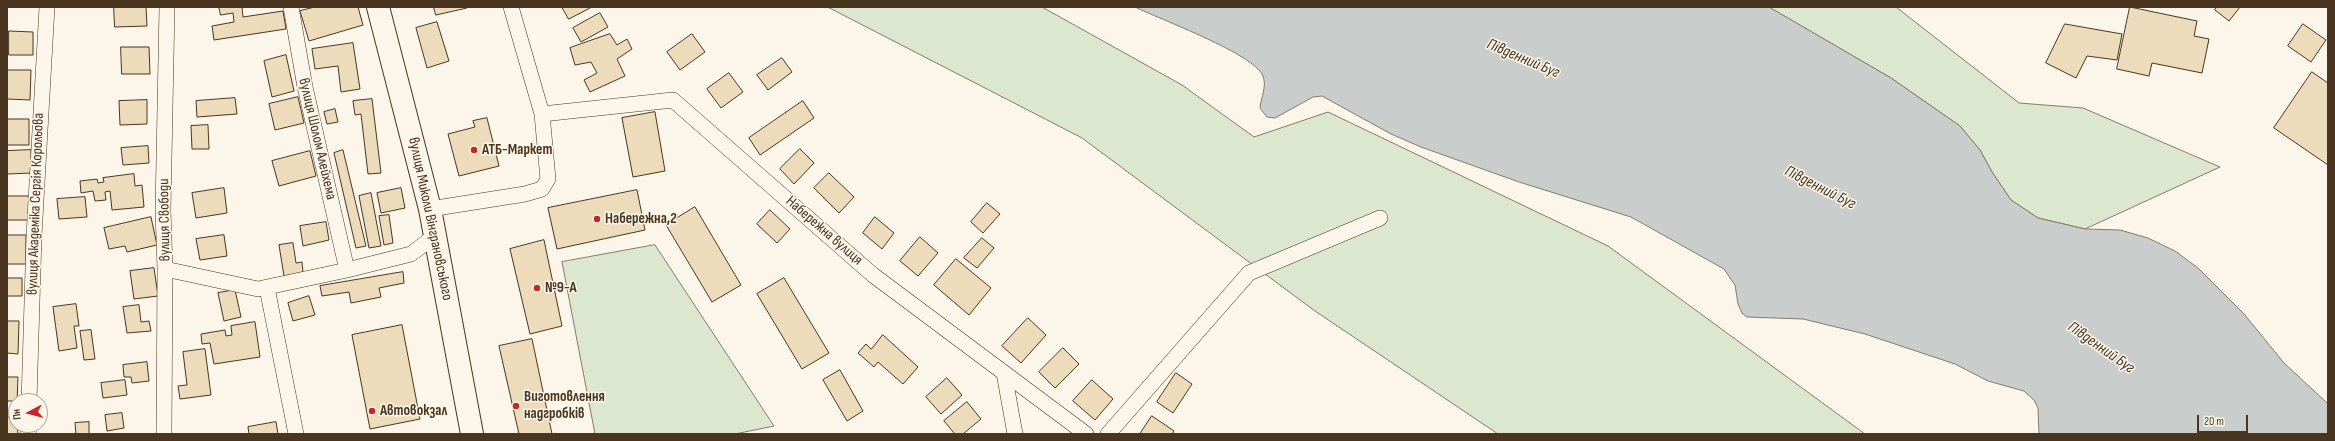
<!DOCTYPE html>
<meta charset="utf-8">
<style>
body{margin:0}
#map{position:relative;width:2335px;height:441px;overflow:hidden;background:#fbf6e9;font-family:"Sofia Sans Condensed",sans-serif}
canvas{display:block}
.frame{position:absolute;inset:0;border:8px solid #4a3520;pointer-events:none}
.north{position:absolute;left:8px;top:393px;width:40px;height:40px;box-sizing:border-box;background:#fbf6e9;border:1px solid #b4a999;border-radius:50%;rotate:263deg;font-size:11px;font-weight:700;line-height:16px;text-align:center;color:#4a3520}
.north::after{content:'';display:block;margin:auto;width:14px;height:18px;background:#c62828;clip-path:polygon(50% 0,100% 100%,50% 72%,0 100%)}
.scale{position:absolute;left:2197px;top:415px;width:51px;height:18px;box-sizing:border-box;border:2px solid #4a3520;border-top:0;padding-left:5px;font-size:12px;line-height:14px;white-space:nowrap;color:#4a3520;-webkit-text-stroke:3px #fbf6e9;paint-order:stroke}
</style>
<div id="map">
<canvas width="2335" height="441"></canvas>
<div class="frame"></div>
<div class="north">Пн</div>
<div class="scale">20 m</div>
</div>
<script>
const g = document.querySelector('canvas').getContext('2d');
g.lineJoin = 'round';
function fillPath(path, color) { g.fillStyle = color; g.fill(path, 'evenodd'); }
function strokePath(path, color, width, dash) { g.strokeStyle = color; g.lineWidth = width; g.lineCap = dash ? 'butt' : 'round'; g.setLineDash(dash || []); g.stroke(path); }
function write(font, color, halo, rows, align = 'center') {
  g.font = font + ' "Sofia Sans Condensed",sans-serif'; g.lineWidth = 3; g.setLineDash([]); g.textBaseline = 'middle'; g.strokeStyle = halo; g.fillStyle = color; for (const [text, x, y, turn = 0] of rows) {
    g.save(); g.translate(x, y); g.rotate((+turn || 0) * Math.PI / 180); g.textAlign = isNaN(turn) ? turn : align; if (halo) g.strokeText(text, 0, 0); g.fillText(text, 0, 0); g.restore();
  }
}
const green = new Path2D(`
 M 828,7 L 1042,7 L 1182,85 L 1254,137 L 1328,112 L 1608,246 L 1865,434 L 1498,434 L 1315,311 L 1082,138 Z
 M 1769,7 L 1896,7 L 2019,103 L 2083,108 L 2220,167 L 2085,229 L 2038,218 L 2011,200 L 1992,172 L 1980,150 L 1960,126 L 1891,78 Z
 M 655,245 L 774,426 L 735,434 L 595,434 L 562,262 Z`);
const water = new Path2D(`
 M 1135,7 L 1769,7 L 1891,78 L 1960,126 L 1980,150 L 1992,172 L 2011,200 L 2038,218 L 2085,229 L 2120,230 L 2148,238 L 2175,251 L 2198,268 L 2244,314 L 2284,363 L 2328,404 L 2328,434 L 2039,434 L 2038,408 L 2034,400 L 2024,391 L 1988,381 L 1955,364 L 1865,334 L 1803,319 L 1747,317 L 1742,313 L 1738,304 L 1735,285 L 1724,269 L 1631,217 L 1519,182 L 1421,147 L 1391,134 L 1322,96 L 1313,97 L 1275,118 L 1267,117 L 1260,108 C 1261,97 1267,87 1263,76 C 1255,54 1159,19 1135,7 Z`);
const building = new Path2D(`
 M 114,7 L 146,7 L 147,26 L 115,27 Z
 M 219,7 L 242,7 L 243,17 L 283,11 L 286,29 L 214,40 L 212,26 L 234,22 L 233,13 L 221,15 Z
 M 315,7 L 358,7 L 363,25 L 309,41 L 300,11 Z
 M 434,7 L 467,7 L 467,8 L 436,15 Z
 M 562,7 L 590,7 L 590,8 L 569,19 Z
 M 2130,7 L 2197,21 L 2194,36 L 2209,39 L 2202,73 L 2152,63 L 2149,76 L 2117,69 Z
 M 2217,7 L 2240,7 L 2229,21 L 2215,10 Z
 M 600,13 L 608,27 L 581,42 L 573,28 Z
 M 437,22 L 449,61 L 427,68 L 416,28 Z
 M 2065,24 L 2122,34 L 2117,60 L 2087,56 L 2076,78 L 2046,63 Z
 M 2303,24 L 2326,40 L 2311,62 L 2288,46 Z
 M 9,31 L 33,32 L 33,55 L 9,55 Z
 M 610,34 L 617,45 L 627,39 L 632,49 L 617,59 L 625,76 L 590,92 L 584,80 L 597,73 L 591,62 L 575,65 L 570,48 Z
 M 692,34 L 705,52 L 680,70 L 667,52 Z
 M 353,43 L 360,89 L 341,92 L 338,66 L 315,69 L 312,49 Z
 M 121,47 L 149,47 L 150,74 L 122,74 Z
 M 286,55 L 294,91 L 272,97 L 264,61 Z
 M 782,58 L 792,72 L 768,90 L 757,75 Z
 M 7,70 L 31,70 L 30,100 L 7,99 Z
 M 2312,72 L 2328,83 L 2328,165 L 2274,128 Z
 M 729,73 L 743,92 L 721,108 L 707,89 Z
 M 298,97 L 304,123 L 275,130 L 269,104 Z
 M 235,98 L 237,114 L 197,117 L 196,101 Z
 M 372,99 L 381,173 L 368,174 L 361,114 L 355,115 L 353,101 Z
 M 147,100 L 147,124 L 120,125 L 119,101 Z
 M 803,101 L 814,118 L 760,155 L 749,138 Z
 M 335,109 L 338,122 L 327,124 L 324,112 Z
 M 655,112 L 665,171 L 633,177 L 622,118 Z
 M 487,118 L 499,166 L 459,176 L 448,134 L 475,127 L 473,121 Z
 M 7,119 L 29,119 L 29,145 L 7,145 Z
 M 208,125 L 209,149 L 192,149 L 191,126 Z
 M 148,146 L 149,163 L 123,165 L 121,148 Z
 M 800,149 L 814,163 L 794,184 L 780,169 Z
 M 31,150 L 32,173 L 7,174 L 7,151 Z
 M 343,150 L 366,246 L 356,248 L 334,153 Z
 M 310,151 L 316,176 L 279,186 L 272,161 Z
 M 829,173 L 854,197 L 839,213 L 814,188 Z
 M 134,174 L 135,186 L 142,185 L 144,207 L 112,210 L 110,191 L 105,192 L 106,200 L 95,201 L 93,191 L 81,193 L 80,181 L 97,179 L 98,183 L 104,182 L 103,178 Z
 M 224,188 L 227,213 L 196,218 L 192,193 Z
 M 401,188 L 405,208 L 381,213 L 377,193 Z
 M 637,190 L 645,230 L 557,249 L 548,208 Z
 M 371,193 L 381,246 L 369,248 L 359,196 Z
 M 7,196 L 29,196 L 29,220 L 7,220 Z
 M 85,197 L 87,217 L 59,219 L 57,199 Z
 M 987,203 L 1000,214 L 983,233 L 971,222 Z
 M 695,207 L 741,285 L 712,302 L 666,225 Z
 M 770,210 L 790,229 L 777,243 L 757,224 Z
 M 389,215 L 393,243 L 384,245 L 379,216 Z
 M 151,217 L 157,245 L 127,252 L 125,246 L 109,249 L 104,228 Z
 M 875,217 L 894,233 L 882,249 L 863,233 Z
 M 326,222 L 329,240 L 303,246 L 300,226 Z
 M 7,235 L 26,235 L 26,264 L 7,264 Z
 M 224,235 L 227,256 L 200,260 L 196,239 Z
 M 920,237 L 938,253 L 918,276 L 900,261 Z
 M 982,238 L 994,248 L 977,268 L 964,258 Z
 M 544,240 L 562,326 L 530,334 L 510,249 Z
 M 293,243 L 296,263 L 302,262 L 303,273 L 284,276 L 279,245 Z
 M 956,259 L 991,288 L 969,315 L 934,285 Z
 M 154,268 L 158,296 L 134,299 L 130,271 Z
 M 403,272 L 404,283 L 379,288 L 381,297 L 351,303 L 349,292 L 322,296 L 320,286 Z
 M 7,278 L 22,278 L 22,296 L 7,296 Z
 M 784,278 L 829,353 L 802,369 L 757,294 Z
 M 235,290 L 241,317 L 224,321 L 218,293 Z
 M 309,296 L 315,315 L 293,321 L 288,303 Z
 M 76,304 L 79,326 L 74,326 L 77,348 L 59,351 L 53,307 Z
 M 139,305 L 141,322 L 149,321 L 151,331 L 127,333 L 123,307 Z
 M 1028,318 L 1046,335 L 1021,363 L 1002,346 Z
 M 7,321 L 19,321 L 18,354 L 7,353 Z
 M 255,322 L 260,357 L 214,364 L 210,343 L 202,344 L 201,334 L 225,330 L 226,336 L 232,335 L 231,326 Z
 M 402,325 L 420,419 L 370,429 L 352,335 Z
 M 91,330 L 95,359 L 84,360 L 80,331 Z
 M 883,335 L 918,367 L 903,384 L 878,362 L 874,367 L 858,353 L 866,344 L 871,349 Z
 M 532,339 L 552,434 L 519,434 L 499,346 Z
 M 1063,348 L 1079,364 L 1055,388 L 1039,372 Z
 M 205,349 L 211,395 L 180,399 L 178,386 L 187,385 L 183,352 Z
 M 147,362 L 149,381 L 132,383 L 131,377 L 124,377 L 123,365 Z
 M 840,370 L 863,411 L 847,421 L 823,380 Z
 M 1176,373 L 1192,384 L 1173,413 L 1157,402 Z
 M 7,377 L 18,377 L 17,401 L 7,401 Z
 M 947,378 L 962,395 L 941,414 L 926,397 Z
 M 125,380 L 127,395 L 103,398 L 101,383 Z
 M 1092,380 L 1113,399 L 1095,420 L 1073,401 Z
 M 967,402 L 981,419 L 963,434 L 955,434 L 944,421 Z
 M 122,413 L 124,428 L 107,431 L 105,415 Z
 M 1152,416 L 1174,431 L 1172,434 L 1140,434 Z
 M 7,417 L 16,417 L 18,434 L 7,434 Z
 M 89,422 L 89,434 L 76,434 L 75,423 Z
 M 276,422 L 278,434 L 249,434 L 248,427 Z`);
const street = new Path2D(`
 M 511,7 L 542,114
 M 430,209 L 525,194 L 542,189 L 548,179 L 542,114 L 673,100 L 873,275 L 1086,434
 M 165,269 L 258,289 L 347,270 L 305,87 L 291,7
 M 347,270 L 411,254 L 436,235
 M 267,288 L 296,434
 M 1004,373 L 1015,434
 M 29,401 L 34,236 L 47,7
 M 28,434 L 29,425
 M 164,434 L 165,269 L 163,210 L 167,7
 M 1108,434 L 1249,273 L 1380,218`);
const primary = new Path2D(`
 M 378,7 L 430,209 L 472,434`);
const markers = [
 [474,150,4,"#c62828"],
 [597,219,4,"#c62828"],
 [537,288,4,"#c62828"],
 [516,406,4,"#c62828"],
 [372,411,4,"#c62828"]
];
const streetNames = [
 ["вулиця Шолом Алейхема",317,139,77],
 ["вулиця Академіка Сергія Корольова",36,204,-88],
 ["вулиця Миколи Вінграновського",430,219,78],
 ["вулиця Свободи",165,220,-91],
 ["Набережна вулиця",824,231,41]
];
const poiNames = [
 ["АТБ-Маркет",482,150],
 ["Набережна,2",605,219],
 ["№9-А",545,288],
 ["Виготовлення",524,397],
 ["надгробків",524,414],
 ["Автовокзал",380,411]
];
const waterNames = [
 ["Південний Буг",1523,59,23],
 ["Південний Буг",1820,188,27],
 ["Південний Буг",2101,348,35]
];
fillPath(green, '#dce7d0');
strokePath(green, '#887966', 1);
fillPath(water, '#c9cecd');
strokePath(water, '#887966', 1);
fillPath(building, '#ecdcbc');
strokePath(building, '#4a3520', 1);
strokePath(street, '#4a3520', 16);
strokePath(primary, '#4a3520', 24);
strokePath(street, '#fbf6e9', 15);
strokePath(primary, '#fbf6e9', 22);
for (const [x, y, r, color] of markers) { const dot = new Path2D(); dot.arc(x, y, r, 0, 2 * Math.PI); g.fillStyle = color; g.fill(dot); strokePath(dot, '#fbf6e9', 1.5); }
write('15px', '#4a3520', '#fbf6e9', streetNames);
write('bold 15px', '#4a3520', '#fbf6e9', poiNames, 'left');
write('italic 16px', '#4a3520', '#fbf6e9', waterNames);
</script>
